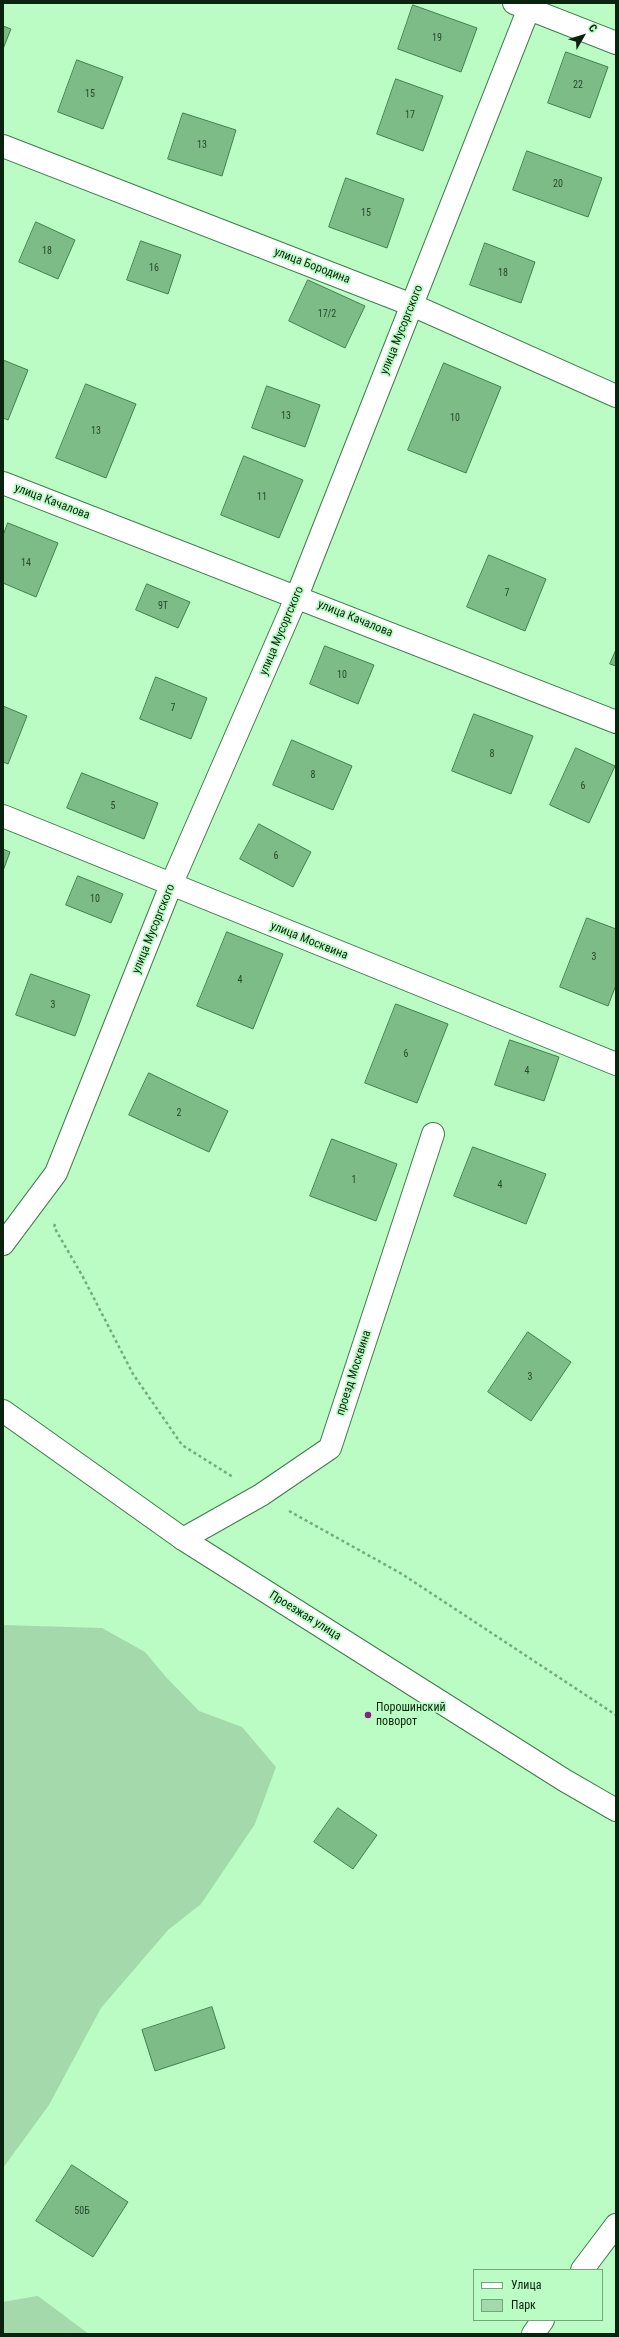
<!DOCTYPE html>
<meta charset="utf-8">
<style>
body{margin:0}
#map{position:relative;width:619px;height:2337px;overflow:hidden;background:#bbfcc4;font-family:"Roboto Condensed",sans-serif}
canvas{display:block}
.frame{position:absolute;inset:0;border:4px solid #09230e;pointer-events:none}
.legend{position:absolute;left:473px;top:2269px;width:130px;height:52px;box-sizing:border-box;background:#bbfcc4;border:1px solid #74a57b;margin:0;padding:5px 7px;list-style:none;font-size:12px;color:#09230e}
.legend li{display:flex;align-items:center;gap:8px;height:20px}
.legend b{width:20px;border:1px solid #74a57b}
.north{position:absolute;left:563px;top:16px;width:40px;height:40px;-webkit-text-stroke:3px #bbfcc4;paint-order:stroke;rotate:51deg;font-size:11px;font-weight:700;line-height:16px;text-align:center;color:#09230e}
.north::after{content:'';display:block;margin:auto;width:14px;height:18px;background:#09230e;clip-path:polygon(50% 0,100% 100%,50% 72%,0 100%)}
</style>
<div id="map">
<canvas width="619" height="2337"></canvas>
<div class="frame"></div>
<ul class="legend">
<li><b style="height:5px;background:#fff"></b>Улица</li>
<li><b style="height:11px;background:#a4d9ab"></b>Парк</li>
</ul>
<div class="north">С</div>
</div>
<script>
const g = document.querySelector('canvas').getContext('2d');
g.lineJoin = 'round';
function fillPath(path, color) { g.fillStyle = color; g.fill(path, 'evenodd'); }
function strokePath(path, color, width, dash) { g.strokeStyle = color; g.lineWidth = width; g.lineCap = dash ? 'butt' : 'round'; g.setLineDash(dash || []); g.stroke(path); }
function write(font, color, halo, rows, align = 'center') {
  g.font = font + ' "Roboto Condensed",sans-serif'; g.lineWidth = 3.5; g.setLineDash([]); g.textBaseline = 'middle'; g.strokeStyle = halo; g.fillStyle = color; for (const [text, x, y, turn = 0] of rows) {
    g.save(); g.translate(x, y); g.rotate((+turn || 0) * Math.PI / 180); g.textAlign = isNaN(turn) ? turn : align; if (halo) g.strokeText(text, 0, 0); g.fillText(text, 0, 0); g.restore();
  }
}
const green = new Path2D(`
 M 3,1625 L 102,1628 L 145,1652 L 166,1677 L 199,1711 L 242,1727 L 276,1767 L 255,1824 L 201,1904 L 168,1930 L 101,2008 L 49,2105 L 3,2168 Z
 M 37,2296 L 38,2296 L 89,2334 L 3,2334 L 3,2302 Z`);
const building = new Path2D(`
 M 413,5 L 477,28 L 461,72 L 398,49 Z
 M 3,26 L 11,29 L 3,49 Z
 M 566,52 L 608,67 L 590,118 L 548,103 Z
 M 77,60 L 123,77 L 103,129 L 58,112 Z
 M 396,79 L 443,96 L 423,151 L 377,134 Z
 M 183,113 L 236,130 L 222,176 L 168,159 Z
 M 527,151 L 602,178 L 588,217 L 513,190 Z
 M 346,178 L 404,199 L 387,248 L 329,227 Z
 M 36,222 L 75,240 L 58,279 L 19,262 Z
 M 141,241 L 181,255 L 168,294 L 127,280 Z
 M 485,243 L 535,262 L 521,303 L 470,285 Z
 M 308,280 L 365,306 L 345,348 L 289,321 Z
 M 3,360 L 28,370 L 8,420 L 3,418 Z
 M 444,363 L 501,387 L 466,473 L 408,450 Z
 M 86,384 L 136,404 L 106,478 L 56,458 Z
 M 267,386 L 320,405 L 305,447 L 252,428 Z
 M 244,456 L 303,480 L 279,538 L 221,515 Z
 M 8,523 L 58,543 L 36,597 L 3,583 L 3,536 Z
 M 489,555 L 546,579 L 525,631 L 467,607 Z
 M 147,584 L 190,602 L 178,628 L 136,610 Z
 M 325,646 L 374,665 L 358,704 L 310,684 Z
 M 616,650 L 616,666 L 610,664 Z
 M 156,677 L 207,698 L 191,739 L 140,719 Z
 M 3,706 L 27,716 L 8,764 L 3,762 Z
 M 474,714 L 533,736 L 511,794 L 452,771 Z
 M 292,740 L 352,766 L 333,810 L 273,785 Z
 M 576,748 L 615,766 L 589,823 L 550,805 Z
 M 82,773 L 158,803 L 144,839 L 67,808 Z
 M 259,824 L 311,852 L 293,887 L 240,859 Z
 M 3,849 L 10,852 L 3,871 Z
 M 78,876 L 123,894 L 111,923 L 66,905 Z
 M 587,918 L 616,929 L 616,985 L 608,1006 L 560,987 Z
 M 227,932 L 283,954 L 253,1029 L 197,1006 Z
 M 31,974 L 90,995 L 75,1036 L 16,1015 Z
 M 396,1004 L 448,1024 L 417,1103 L 365,1083 Z
 M 510,1040 L 559,1057 L 544,1101 L 495,1085 Z
 M 149,1073 L 228,1111 L 209,1152 L 129,1115 Z
 M 332,1139 L 397,1164 L 376,1221 L 310,1196 Z
 M 473,1147 L 546,1174 L 526,1224 L 454,1196 Z
 M 528,1332 L 571,1362 L 531,1421 L 488,1392 Z
 M 338,1808 L 377,1835 L 353,1869 L 314,1842 Z
 M 212,2007 L 225,2048 L 155,2071 L 142,2030 Z
 M 72,2165 L 128,2202 L 93,2257 L 36,2221 Z`);
const path = new Path2D(`
 M 55,1224 L 54,1227 L 83,1277 L 133,1374 L 182,1445 L 233,1477
 M 289,1511 L 402,1574 L 616,1715`);
const minor = new Path2D(`
 M 514,3 L 616,43
 M 3,146 L 412,305 L 616,396
 M 3,483 L 616,722
 M 3,816 L 616,1064
 M 3,1244 L 56,1173 L 171,885 L 297,596 L 531,3
 M 183,1539 L 261,1495 L 330,1448 L 433,1134
 M 582,2270 L 616,2225
 M 533,2334 L 543,2320`);
const major = new Path2D(`
 M 3,1411 L 183,1539 L 564,1780 L 616,1810`);
const markers = [
 [368,1715,4,"#871e85"]
];
const numberNames = [
 ["19",437,38],
 ["22",578,85],
 ["15",90,94],
 ["17",410,115],
 ["13",202,145],
 ["20",558,184],
 ["15",366,213],
 ["18",47,251],
 ["16",154,268],
 ["18",503,273],
 ["17/2",327,314],
 ["13",286,416],
 ["10",455,418],
 ["13",96,431],
 ["11",262,497],
 ["14",26,563],
 ["7",507,593],
 ["9Т",163,606],
 ["10",342,675],
 ["7",173,708],
 ["8",492,754],
 ["8",313,775],
 ["6",583,786],
 ["5",113,806],
 ["6",276,856],
 ["10",95,899],
 ["3",594,957],
 ["4",240,980],
 ["3",53,1005],
 ["6",406,1054],
 ["4",527,1071],
 ["2",179,1113],
 ["1",354,1180],
 ["4",500,1185],
 ["3",530,1377],
 ["50Б",82,2211]
];
const streetNames = [
 ["улица Бородина",312,266,21],
 ["улица Мусоргского",402,330,-68],
 ["улица Качалова",52,502,21],
 ["улица Качалова",355,619,22],
 ["улица Мусоргского",282,631,-67],
 ["улица Мусоргского",154,929,-68],
 ["улица Москвина",309,941,22],
 ["проезд Москвина",354,1373,-72],
 ["Проезжая улица",305,1616,32]
];
const poiNames = [
 ["Порошинский",376,1708],
 ["поворот",376,1722]
];
fillPath(green, '#a4d9ab');
fillPath(building, '#7dbb87');
strokePath(building, '#427f4e', 1);
strokePath(minor, '#3e7c4b', 24);
strokePath(major, '#3e7c4b', 24);
strokePath(path, '#76a87d', 2.5, [3, 3]);
strokePath(minor, '#fff', 22);
strokePath(major, '#fff', 22);
for (const [x, y, r, color] of markers) { const dot = new Path2D(); dot.arc(x, y, r, 0, 2 * Math.PI); g.fillStyle = color; g.fill(dot); strokePath(dot, '#bbfcc4', 1.5); }
write('10px', '#26492c', null, numberNames);
write('12px', '#09230e', '#bbfcc4', streetNames);
write('12px', '#09230e', '#bbfcc4', poiNames, 'left');
</script>
